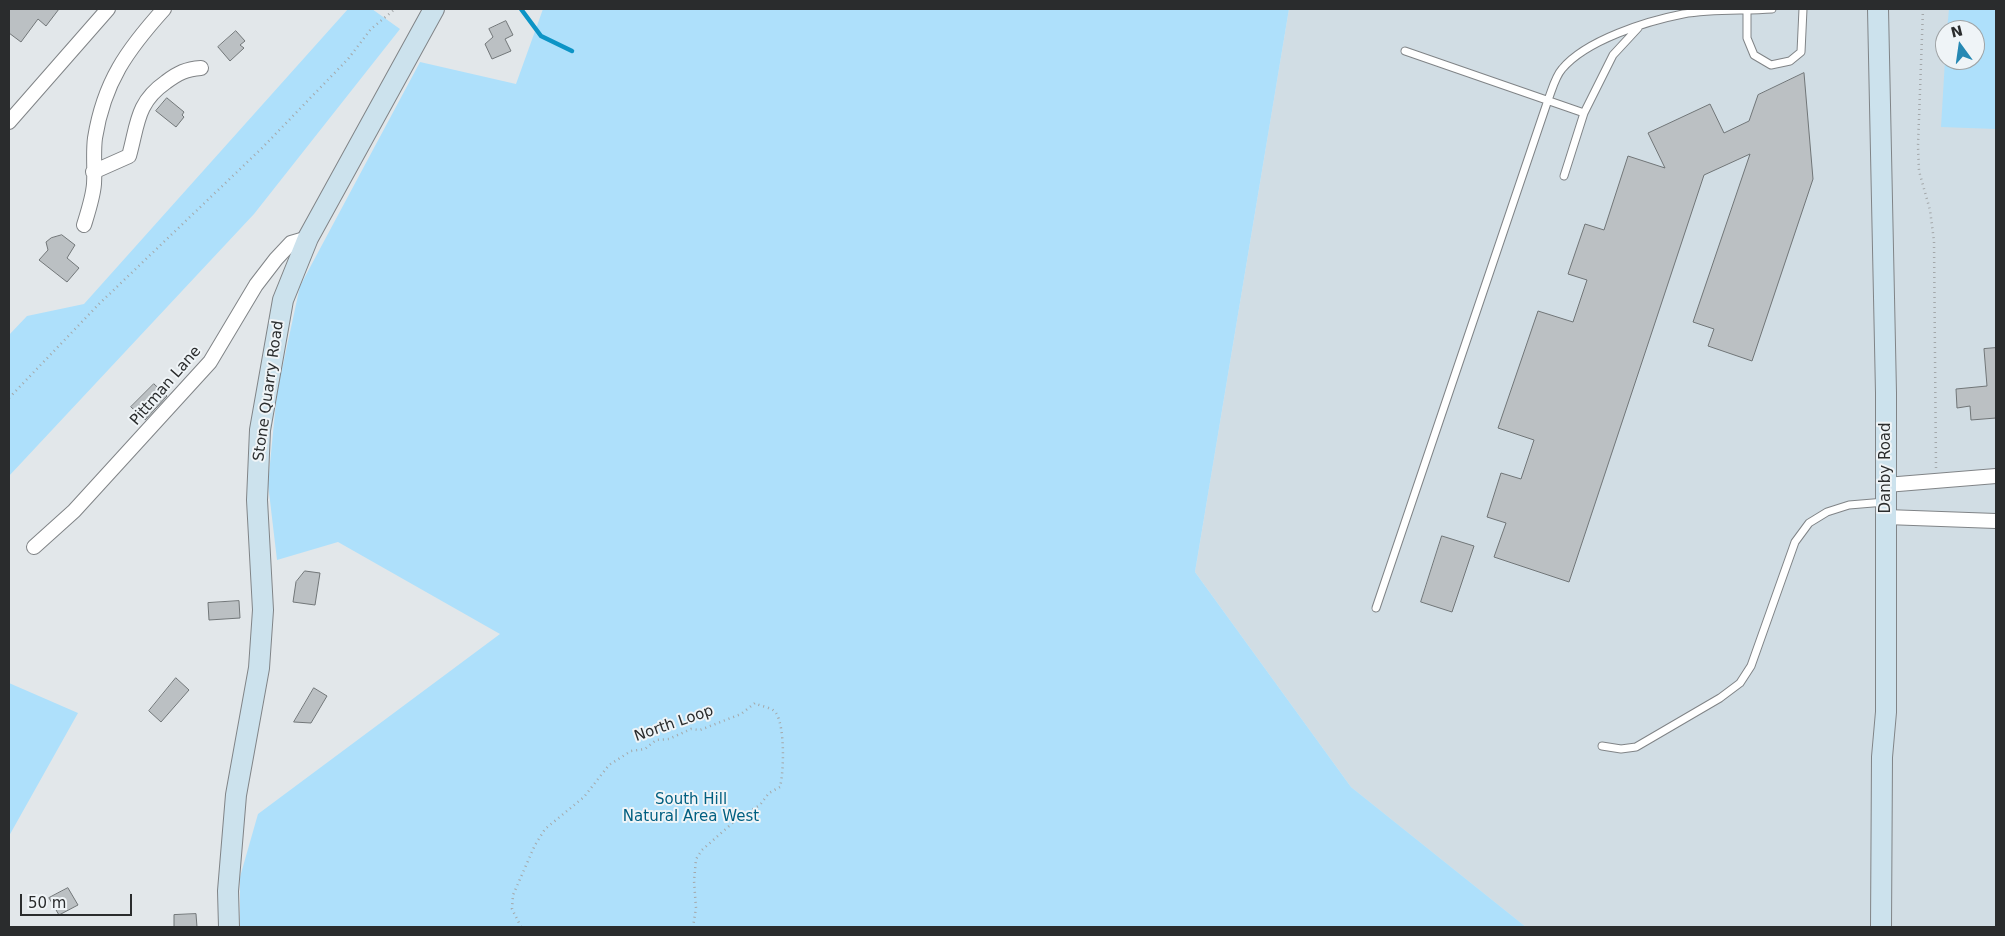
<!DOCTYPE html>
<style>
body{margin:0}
#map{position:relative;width:2005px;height:936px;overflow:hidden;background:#e2e7ea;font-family:"DejaVu Sans",sans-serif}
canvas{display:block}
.frame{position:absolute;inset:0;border:10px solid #2a2c2d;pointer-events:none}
.north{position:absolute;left:1935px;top:20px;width:50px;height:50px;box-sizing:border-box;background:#eff4f7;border:1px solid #a0a4a6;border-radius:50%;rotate:346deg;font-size:14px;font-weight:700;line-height:20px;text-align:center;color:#2a2c2d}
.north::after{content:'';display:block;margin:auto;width:18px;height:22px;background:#2688b3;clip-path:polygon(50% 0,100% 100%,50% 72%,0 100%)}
.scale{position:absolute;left:20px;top:894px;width:112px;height:22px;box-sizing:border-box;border:2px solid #2a2c2d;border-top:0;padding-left:6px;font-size:15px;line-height:18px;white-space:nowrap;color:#2a2c2d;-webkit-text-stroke:4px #eff4f7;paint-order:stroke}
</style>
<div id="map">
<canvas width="2005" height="936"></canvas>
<div class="frame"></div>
<div class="north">N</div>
<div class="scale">50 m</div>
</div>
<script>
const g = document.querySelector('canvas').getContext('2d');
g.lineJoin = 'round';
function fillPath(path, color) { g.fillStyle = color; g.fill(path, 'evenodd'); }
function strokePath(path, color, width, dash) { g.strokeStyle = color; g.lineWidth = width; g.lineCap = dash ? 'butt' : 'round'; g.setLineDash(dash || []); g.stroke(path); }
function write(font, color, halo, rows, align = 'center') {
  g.font = font + ' "DejaVu Sans",sans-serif'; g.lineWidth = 4; g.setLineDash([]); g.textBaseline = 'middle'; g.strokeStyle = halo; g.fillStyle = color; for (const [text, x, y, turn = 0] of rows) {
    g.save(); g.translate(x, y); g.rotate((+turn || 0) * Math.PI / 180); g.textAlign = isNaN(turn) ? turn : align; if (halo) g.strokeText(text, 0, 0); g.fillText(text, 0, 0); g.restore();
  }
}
const built = new Path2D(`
 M 1289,9 L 1996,9 L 1996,927 L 1526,927 L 1351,787 L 1195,572 ZM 1945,30 L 1975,30 L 1975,60 L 1945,60 Z`);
const green = new Path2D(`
 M 348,9 L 372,9 L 400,29 L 254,214 L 9,476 L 9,335 L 27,316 L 84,304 Z
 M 543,9 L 1289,9 L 1195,572 L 1351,787 L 1526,927 L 240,927 L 240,877 L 258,814 L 500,634 L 338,542 L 277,560 L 268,484 L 277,392 L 300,286 L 420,62 L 516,84 Z
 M 1949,9 L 1996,9 L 1996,129 L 1941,127 L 1945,60 L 1975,60 L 1975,30 L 1947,30 Z
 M 9,683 L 78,713 L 9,836 Z`);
const stream = new Path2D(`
 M 521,9 L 541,36 L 572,51`);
const building = new Path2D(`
 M 9,9 L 59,9 L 46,26 L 38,19 L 21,42 L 9,33 Z
 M 506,21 L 513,35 L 505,39 L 511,51 L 492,59 L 485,44 L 493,37 L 489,29 Z
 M 236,31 L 245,41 L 240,45 L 244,48 L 230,61 L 218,47 Z
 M 1804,73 L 1813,179 L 1752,361 L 1708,346 L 1714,329 L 1693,322 L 1750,154 L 1704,175 L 1569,582 L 1494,557 L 1506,523 L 1487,517 L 1501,473 L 1521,479 L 1534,440 L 1498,428 L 1538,311 L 1573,322 L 1587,280 L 1568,274 L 1585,224 L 1604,230 L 1628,156 L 1665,168 L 1648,133 L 1710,104 L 1724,133 L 1749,121 L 1758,95 Z
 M 167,98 L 184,112 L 182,115 L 184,117 L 176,127 L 156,111 Z
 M 62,235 L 75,245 L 67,258 L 79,268 L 67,282 L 39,260 L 48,250 L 46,242 L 51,238 Z
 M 1996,348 L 1996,418 L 1971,420 L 1970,406 L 1957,408 L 1956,389 L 1987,386 L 1984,349 Z
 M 154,384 L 167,396 L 145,420 L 131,407 Z
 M 1442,536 L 1474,546 L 1452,612 L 1421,602 Z
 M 305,571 L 320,573 L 315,605 L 293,602 L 296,582 Z
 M 239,601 L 240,618 L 209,620 L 208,603 Z
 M 176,678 L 189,690 L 161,722 L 149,711 Z
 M 314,688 L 327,696 L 311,723 L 294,722 Z
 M 68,888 L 78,905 L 59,915 L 49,898 Z
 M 196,914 L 197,927 L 174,927 L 174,915 Z`);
const path = new Path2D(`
 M 1923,9 L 1918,146 L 1919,171 L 1930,210 L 1934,241 L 1936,468
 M 9,398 L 99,304 L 262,148 L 348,59 L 371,29 L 395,9
 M 521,927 L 512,909 L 513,895 L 535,845 L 545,829 L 584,797 L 609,765 L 631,751 L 645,749 L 656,740 L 669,739 L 691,729 L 700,730 L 741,714 L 755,703 C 762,707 772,707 776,713 C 785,727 784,771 780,787 L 769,793 L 760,805 L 737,819 L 702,850 L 696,859 L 694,881 L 696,908 L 693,927`);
const lane = new Path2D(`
 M 1747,10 L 1747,38 L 1754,55 L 1771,65 L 1790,61 L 1801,52 L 1803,9
 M 1405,51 L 1584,113
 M 1564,176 L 1584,113 L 1613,55 L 1638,28
 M 1376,608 L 1548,100 C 1552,90 1555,77 1562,69 C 1586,40 1647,21 1683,14 C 1712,9 1743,11 1772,9
 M 1602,746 L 1621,749 L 1636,747 L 1720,698 L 1740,683 L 1751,666 L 1795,542 L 1809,523 L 1827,512 L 1849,505 L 1885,502`);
const street = new Path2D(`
 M 9,122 L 108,9
 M 96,172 L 93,172 L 129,156 C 138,124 136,103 166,82 C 178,73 186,69 201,68
 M 84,225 C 88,212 93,197 94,184 C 95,168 93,153 95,138 C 104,82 127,50 164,9
 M 1886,485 L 1996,476
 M 1886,517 L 1996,521
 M 34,547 L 74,511 L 210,362 L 256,285 L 276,259 L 291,243 L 308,238`);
const secondary = new Path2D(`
 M 1878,9 L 1886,393 L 1886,712 L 1882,757 L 1881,927
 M 229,927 L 228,891 L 236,795 L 259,668 L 263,610 L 257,500 L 260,430 L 283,300 L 308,238 L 434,9`);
const streetNames = [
 ["Pittman Lane",166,386,-49],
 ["Stone Quarry Road",269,391,-82],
 ["Danby Road",1886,468,-90],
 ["North Loop",674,724,-19]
];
const parkNames = [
 ["South Hill",691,800],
 ["Natural Area West",691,817]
];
fillPath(built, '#d1dde4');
fillPath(green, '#aee0fb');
strokePath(stream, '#0c94c6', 4.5);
fillPath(building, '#bbc0c3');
strokePath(building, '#717678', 1);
strokePath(lane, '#808487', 9);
strokePath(street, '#808487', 16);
strokePath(secondary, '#808487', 22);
strokePath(path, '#a4a8aa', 2.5, [1, 4]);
strokePath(lane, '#fff', 7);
strokePath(street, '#fff', 14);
strokePath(secondary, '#cce2ed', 20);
write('15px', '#2a2c2d', '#eff4f7', streetNames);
write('15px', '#005f81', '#eff4f7', parkNames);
</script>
